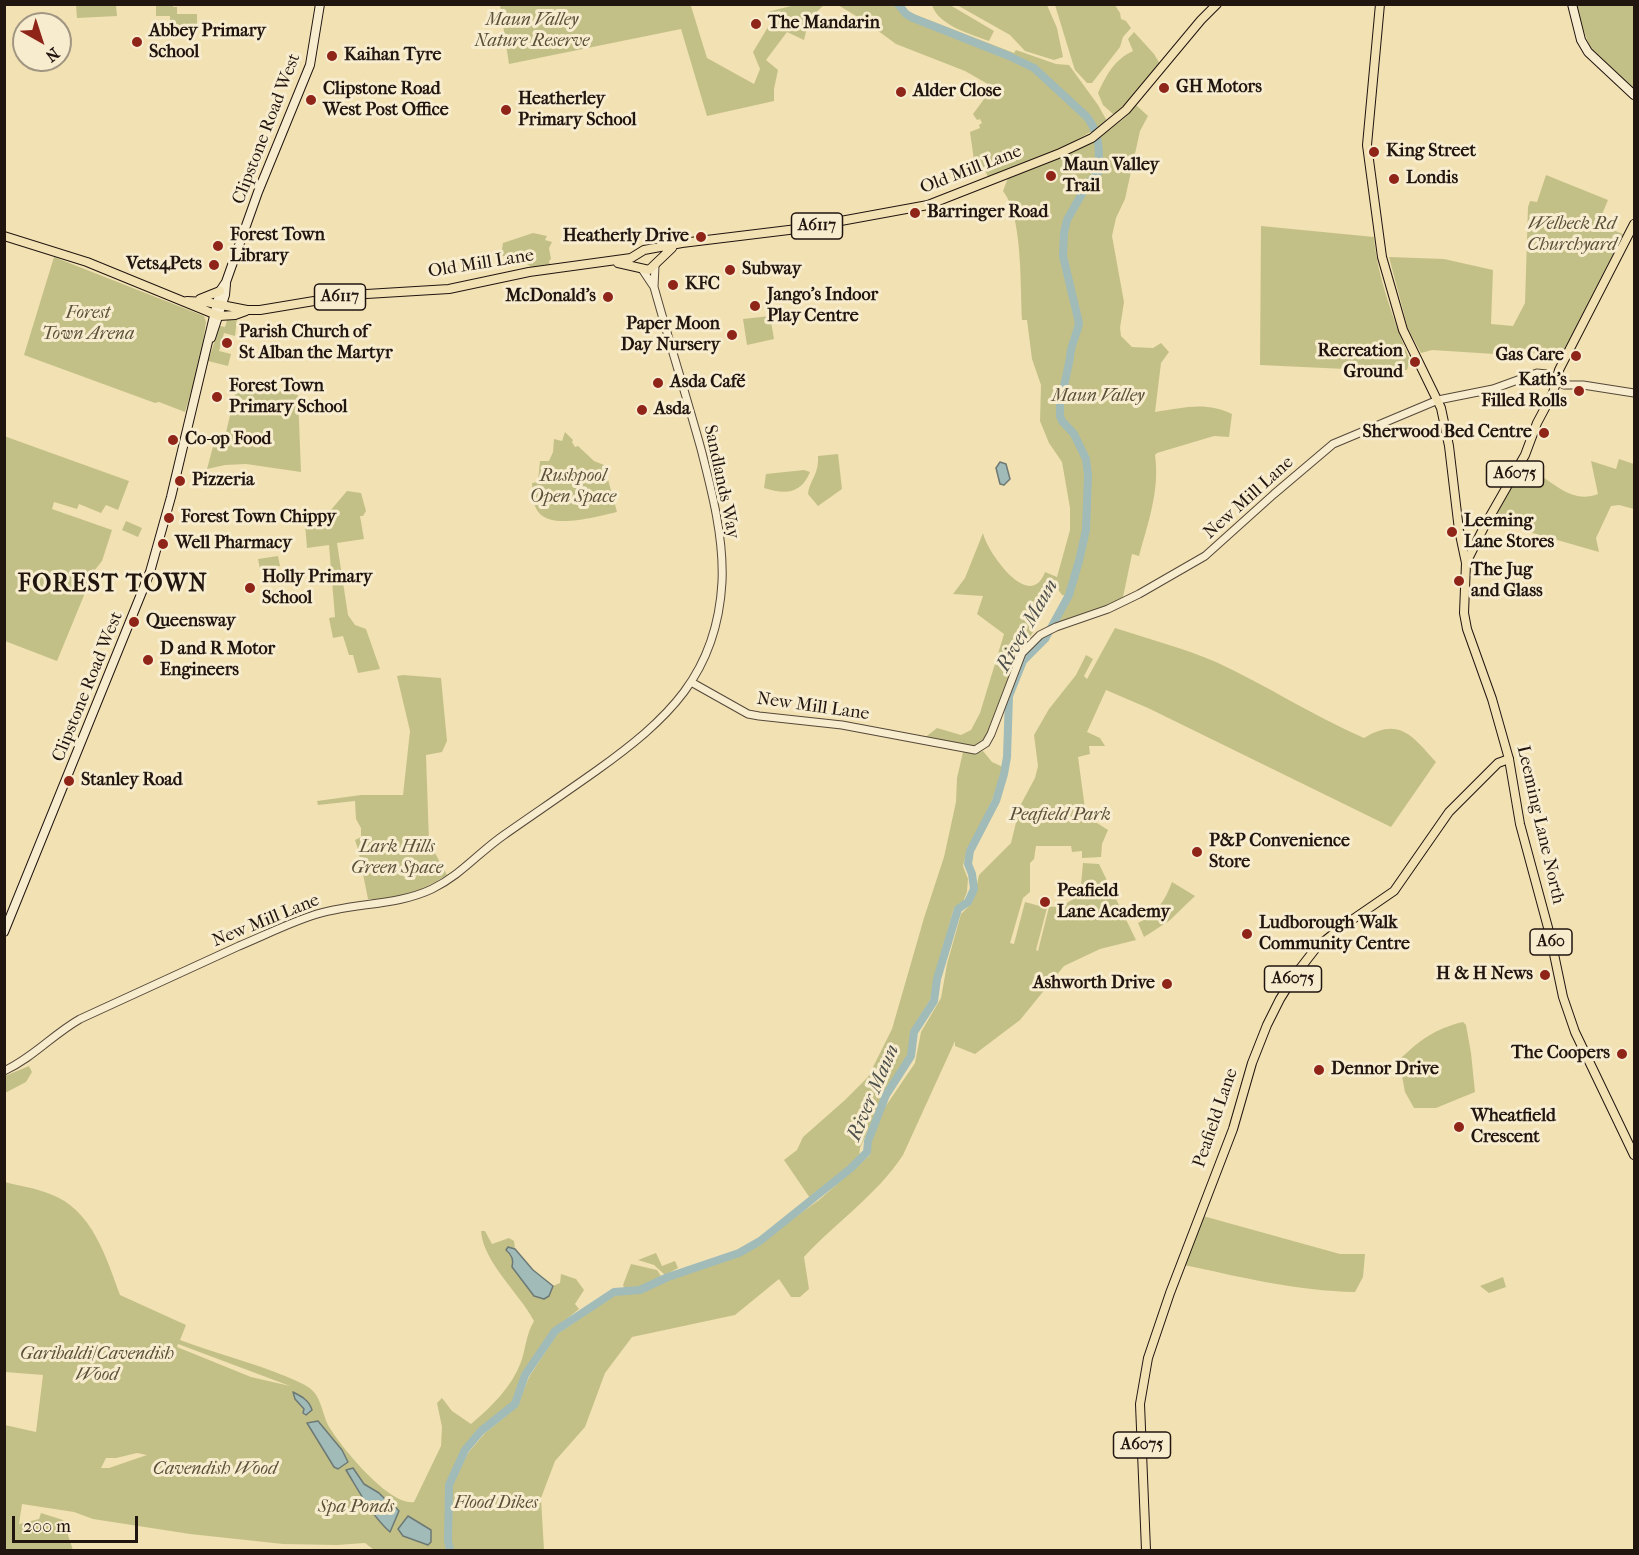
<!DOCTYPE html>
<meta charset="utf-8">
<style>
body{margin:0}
#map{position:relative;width:1639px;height:1555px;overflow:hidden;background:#f2e1b3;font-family:"IM FELL French Canon",serif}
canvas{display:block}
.frame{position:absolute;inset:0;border:6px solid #211510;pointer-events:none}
.north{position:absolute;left:12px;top:12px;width:60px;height:60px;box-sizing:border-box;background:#f7ecce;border:2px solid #a19682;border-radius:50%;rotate:141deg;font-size:16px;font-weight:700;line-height:24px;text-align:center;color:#211510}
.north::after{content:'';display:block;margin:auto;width:21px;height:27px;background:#8f2418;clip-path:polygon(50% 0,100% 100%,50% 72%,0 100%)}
.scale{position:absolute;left:12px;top:1516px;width:126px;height:27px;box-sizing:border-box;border:3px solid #211510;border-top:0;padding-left:8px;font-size:18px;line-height:21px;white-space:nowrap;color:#211510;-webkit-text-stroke:4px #f7ecce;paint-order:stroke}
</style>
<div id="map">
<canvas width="1639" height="1555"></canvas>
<div class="frame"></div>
<div class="north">N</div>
<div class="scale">200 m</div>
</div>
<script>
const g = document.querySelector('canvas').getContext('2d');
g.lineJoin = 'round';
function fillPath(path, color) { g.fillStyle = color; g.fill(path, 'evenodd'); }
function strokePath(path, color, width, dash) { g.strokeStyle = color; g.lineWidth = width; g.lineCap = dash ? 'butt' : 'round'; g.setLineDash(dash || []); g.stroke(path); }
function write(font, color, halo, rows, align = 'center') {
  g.font = font + ' "IM FELL French Canon",serif'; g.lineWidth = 6; g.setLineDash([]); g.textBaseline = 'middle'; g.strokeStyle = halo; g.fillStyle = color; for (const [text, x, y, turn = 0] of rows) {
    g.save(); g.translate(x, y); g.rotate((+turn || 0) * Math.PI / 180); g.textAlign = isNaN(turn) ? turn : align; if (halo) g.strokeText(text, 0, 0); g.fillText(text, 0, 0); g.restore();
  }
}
const green = new Path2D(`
 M 76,5 L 116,5 L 117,16 L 77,18 Z
 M 156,5 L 173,5 L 173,7 L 177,7 L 177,14 L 197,14 L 197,33 L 171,35 L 170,16 L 156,16 Z
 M 500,5 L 694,5 L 691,6 L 707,58 L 754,84 L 760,69 L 753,52 L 774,17 L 767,12 L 791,6 L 791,5 L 824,5 L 809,19 L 804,40 L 787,32 L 766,60 L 778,70 L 774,89 L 774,101 L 707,116 L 681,29 L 509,64 Z
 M 838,5 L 901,5 L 911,13 L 1014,53 L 1016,50 L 1056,64 L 1069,65 L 1098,105 L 1107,121 C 1071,147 1029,161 988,177 L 984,168 L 975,167 L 970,132 L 980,128 L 979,125 L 982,123 L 980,119 L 977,120 L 973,114 L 993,87 L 965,71 L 896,44 L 866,22 Z
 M 932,5 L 950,5 L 994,31 L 989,41 C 970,34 938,25 932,5 Z
 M 957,5 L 1047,5 L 1057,28 L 1063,57 L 1054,60 L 1025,51 L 1010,35 Z
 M 1055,5 L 1115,5 L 1120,13 L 1121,19 L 1126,21 L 1131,28 L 1123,37 L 1120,47 L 1092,83 L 1087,83 L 1075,70 L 1073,64 Z
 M 1576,5 L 1634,5 L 1634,90 L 1592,52 L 1581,24 Z
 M 1134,32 L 1154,54 L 1160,64 L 1117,113 L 1113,114 L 1103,105 L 1098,93 C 1107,74 1114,60 1133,51 L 1128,39 Z
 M 1136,105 L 1148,116 L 1140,131 L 1125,199 L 1116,218 L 1112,236 L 1124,302 L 1120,328 L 1121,336 L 1132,347 L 1153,348 L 1161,343 L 1169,352 L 1161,363 L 1155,412 C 1182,408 1206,401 1232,414 L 1229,437 L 1214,436 L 1157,453 L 1155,455 C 1160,490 1148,523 1139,556 L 1132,554 L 1122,602 L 1054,626 C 1059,618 1065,610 1068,601 C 1079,578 1091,528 1086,504 L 1084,533 L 1069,596 L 1062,595 L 1054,584 L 1033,632 L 1020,652 L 988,737 L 977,747 L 923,739 L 937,728 L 961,735 L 971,730 L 980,713 L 1004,634 L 977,614 L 983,596 L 953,594 L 965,578 L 983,533 C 987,552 1030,613 1045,572 L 1057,577 L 1070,530 L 1070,508 L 1062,462 L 1049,443 L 1040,421 L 1041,385 L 1032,359 L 1027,320 L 1022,320 C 1020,287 1023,216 1003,191 L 1008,178 L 1094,142 L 1126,117 Z
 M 1546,175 L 1608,200 L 1598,224 L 1623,234 L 1562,356 L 1522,352 L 1510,355 L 1432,350 L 1421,353 L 1408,329 L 1389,257 L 1444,259 L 1493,270 L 1491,324 L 1513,326 L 1525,303 L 1528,207 L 1530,201 L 1537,202 Z
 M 1261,226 L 1374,237 C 1377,276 1395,324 1410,360 L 1407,370 L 1367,370 L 1260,365 Z
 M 533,233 L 547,236 L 545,240 L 552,242 L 549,248 L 551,259 L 549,261 L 550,266 L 534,270 C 526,261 514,255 503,256 L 501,258 L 499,253 L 502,249 L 503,243 Z
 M 54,257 L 204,316 L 206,322 L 200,363 L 185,412 L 159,402 L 155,403 L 24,355 Z
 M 770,316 L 774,339 L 747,345 L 743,319 Z
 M 237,319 L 235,336 L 224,333 L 219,351 L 231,354 L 228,366 L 208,361 L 220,326 L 225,327 L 227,320 Z
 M 238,381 L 298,395 L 301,472 L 246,464 L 225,465 L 207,469 L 215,439 L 224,441 Z
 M 565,432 L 573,440 L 572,442 L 575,447 L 578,446 L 594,461 L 604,465 L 617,512 C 599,516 555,529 540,514 C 532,506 533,493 532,483 L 538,482 L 540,461 L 549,461 L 553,452 L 554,439 L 562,441 Z
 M 4,436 L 129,481 L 118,510 L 106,505 L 101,513 L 79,504 L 77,509 L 54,502 L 52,509 L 112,530 L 102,561 L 94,571 L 57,661 L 5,641 Z
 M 838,454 L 842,489 L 818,506 L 808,494 C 810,479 819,475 818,456 Z
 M 1619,459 L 1634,464 L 1634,509 L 1619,505 L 1611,506 L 1596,538 L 1599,552 L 1491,521 L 1522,468 L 1539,477 L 1541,476 C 1560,488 1575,503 1598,494 L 1591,461 L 1616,469 Z
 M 804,470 L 810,472 C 801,495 784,494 764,488 L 766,474 Z
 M 347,491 L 361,493 L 366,511 L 363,516 L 360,516 L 364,539 L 337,543 L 348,615 L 355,625 L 366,629 L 380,669 L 358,673 L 353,655 L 349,655 L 343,636 L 333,638 L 329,618 L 335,617 L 329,545 L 307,548 L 304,512 L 330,511 Z
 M 126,521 L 142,528 L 138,537 L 122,530 Z
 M 278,556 L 280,566 L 260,569 L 258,559 Z
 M 1115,628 C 1149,639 1183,648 1216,662 C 1266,685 1313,716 1364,738 C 1400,716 1413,737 1436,762 L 1391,827 L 1148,708 L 1106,690 L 1087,732 L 1100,738 L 1105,746 L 1089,746 L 1090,754 L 1078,757 L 1086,816 L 1108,830 L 1102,844 L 1101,857 L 1082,858 L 1082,851 L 1072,852 L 1071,846 L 1036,846 L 1034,859 L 1030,863 L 1030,892 L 1023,898 L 1010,943 L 1014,944 L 1025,902 L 1047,908 L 1036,950 L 1038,951 L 1049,907 L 1062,906 L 1080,895 L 1083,863 L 1099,864 L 1136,940 L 1100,949 L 1064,966 L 1020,1020 L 975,1054 L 955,1046 L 955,1041 L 903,1155 C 877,1195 836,1222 804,1257 L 809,1289 L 800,1297 L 791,1297 L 779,1279 L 735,1315 L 632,1337 L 605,1373 L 585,1427 L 555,1461 L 541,1498 L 544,1550 L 374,1550 L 365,1543 L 337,1545 L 283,1544 L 190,1534 L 93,1519 L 74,1512 L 22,1504 L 19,1524 L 39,1519 L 41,1513 L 63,1520 L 73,1550 L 5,1550 L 5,1425 L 36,1432 L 43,1375 L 5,1372 L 5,1182 C 19,1186 36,1188 50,1194 C 92,1209 106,1257 120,1295 L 186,1325 L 180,1340 C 215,1353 251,1362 285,1376 C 294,1380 306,1384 313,1391 C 321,1399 323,1415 328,1425 C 340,1446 389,1506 414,1502 L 441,1446 L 442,1427 L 437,1403 L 442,1398 L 452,1411 L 471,1424 C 492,1406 511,1388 521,1362 C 526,1348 526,1334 534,1321 C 520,1294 483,1262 481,1231 L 485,1231 L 492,1244 L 509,1238 L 514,1241 L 515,1249 L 508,1247 L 506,1250 L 510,1254 L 513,1263 L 553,1288 L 553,1286 L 560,1283 L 561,1274 L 576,1279 L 584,1290 L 575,1304 L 579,1309 L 553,1330 L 521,1376 L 512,1403 L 479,1430 L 460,1457 L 447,1482 L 447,1536 L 450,1537 L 452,1485 L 468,1453 L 485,1433 L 517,1407 L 529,1377 L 557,1334 L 614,1296 L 647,1288 L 745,1253 L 819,1200 L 870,1155 L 871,1142 L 881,1113 L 915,1063 L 921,1032 L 941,998 L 947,964 L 961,914 L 969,906 L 976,889 L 979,875 L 1011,843 L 1020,806 L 1035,778 L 1038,766 L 1034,735 L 1049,709 L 1076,675 L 1086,655 L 1093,659 L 1084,676 L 1087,679 ZM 178,1344 L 290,1386 L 251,1377 L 177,1347 ZM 137,1453 L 147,1455 L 109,1468 L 101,1468 L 106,1458 L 116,1458 Z
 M 403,675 L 441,678 L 447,741 L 442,752 L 426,755 L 429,842 L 447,875 C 421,891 399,900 368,899 L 358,849 L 355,840 L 361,837 L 361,828 L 356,819 L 355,801 L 318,805 L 317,801 L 361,795 L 403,795 L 410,731 L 397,676 Z
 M 983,751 L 992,762 L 1003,767 L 993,798 L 978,832 L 967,850 L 963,866 L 968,879 L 967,892 L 963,902 L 954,908 L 940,958 L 930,1000 L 912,1029 L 910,1056 L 885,1093 L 860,1148 L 859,1157 L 844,1172 L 810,1198 L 784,1160 L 797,1150 L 803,1137 L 845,1100 L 868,1077 L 892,1029 L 924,918 L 944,857 L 956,802 L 957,778 L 963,752 L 975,754 Z
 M 1172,882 L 1195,896 L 1169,921 L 1144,937 L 1138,923 C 1156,914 1165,901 1172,882 Z
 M 1463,1022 L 1466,1025 L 1471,1053 L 1475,1092 L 1436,1108 L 1414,1108 L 1405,1092 L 1399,1060 C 1420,1040 1434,1029 1463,1022 Z
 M 29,1066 L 32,1072 L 26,1082 L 5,1093 L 5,1076 Z
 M 1203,1216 L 1340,1254 L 1365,1254 L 1363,1277 L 1355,1292 C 1297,1291 1241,1277 1184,1265 Z
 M 656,1253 L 662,1266 L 675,1261 L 678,1268 L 665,1275 L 654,1265 L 638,1260 Z
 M 631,1264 L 657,1270 L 661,1276 L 636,1289 L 625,1290 L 623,1285 Z
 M 1503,1277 L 1506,1287 L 1489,1293 L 1480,1286 Z`);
const water = new Path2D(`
 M 1000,462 L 1006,464 L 1010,479 L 1004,485 L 1000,484 L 996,468 Z
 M 508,1247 L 515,1249 L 533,1270 L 553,1286 L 549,1296 L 544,1299 L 534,1296 L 512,1267 C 514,1260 511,1254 506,1250 Z
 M 293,1392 C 301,1396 309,1400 312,1410 L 306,1415 L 303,1413 L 304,1409 L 295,1399 Z
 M 318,1421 L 342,1450 L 348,1462 L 338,1469 L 334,1467 L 307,1423 Z
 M 353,1468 L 364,1484 L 379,1493 L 384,1498 L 389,1500 L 399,1511 L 390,1532 C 371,1515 359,1491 346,1470 Z
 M 408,1516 L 431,1530 L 431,1542 L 428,1545 L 403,1536 L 398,1529 Z`);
const river = new Path2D(`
 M 450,1550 L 448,1541 L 449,1485 L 465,1450 L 481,1431 L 515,1404 L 525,1375 L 555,1331 L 614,1292 L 640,1290 L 668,1277 L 739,1253 L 760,1241 L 850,1169 L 867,1152 L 868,1141 L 886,1095 L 911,1056 L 914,1032 L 934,1001 L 937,979 L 958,909 L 968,902 L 974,889 L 972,874 L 968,864 L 970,851 L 996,801 L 1004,774 L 1007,757 L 1009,696 L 1023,661 L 1045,639 L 1069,595 L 1079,561 L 1086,530 L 1088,475 L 1086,459 L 1074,434 L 1062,421 L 1060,416 L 1060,405 L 1070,358 C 1070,346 1077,335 1079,323 L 1063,256 L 1064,233 L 1067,220 L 1088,183 L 1098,173 C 1100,152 1100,134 1087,117 L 1034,68 L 1009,56 L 913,18 L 906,14 L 898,4`);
const tertiary = new Path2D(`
 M 654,287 L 655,266
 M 691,682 L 748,714 L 759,716 L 842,725 L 975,750 L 986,743 L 991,734 L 1022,653 L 1040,635 L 1056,627 L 1108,609 L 1139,594 L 1205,556 L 1274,494 L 1333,444 L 1438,400 L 1493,389 L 1537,373 L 1547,374 L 1564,385 L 1583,385 L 1634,393
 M 4,1071 C 34,1057 52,1035 80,1019 C 133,995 186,970 239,946 C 263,936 287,924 311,916 C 351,902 394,907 432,889 C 461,875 478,853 504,835 C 534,814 565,793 596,771 C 667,720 717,675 722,582 C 724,538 712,492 701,449 C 686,395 669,341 654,287 L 642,269`);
const secondary = new Path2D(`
 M 1572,4 L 1581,40 L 1588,52 L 1634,95
 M 211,338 L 225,295 L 226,284
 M 4,932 L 150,572 L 171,497 L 220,291 L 226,282 L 258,192 L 310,65 L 320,4`);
const primary = new Path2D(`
 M 4,236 L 87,262 L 219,316 L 235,315 L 246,311
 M 618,263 L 649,270 L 672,248
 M 200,299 L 220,291
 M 187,301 L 206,302 L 247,310 L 260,310 L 350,295 L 449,289 L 529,272 L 631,258 L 644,250 L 682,243 L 797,229 L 928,205 L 1058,154 L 1092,138 L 1126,110 L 1201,20 L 1217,4
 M 1466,563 L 1485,525 L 1525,455 L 1537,423 L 1553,393 L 1559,370 L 1634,224
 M 1146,1550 L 1140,1404 L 1148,1358 L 1170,1293 L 1233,1129 L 1252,1063 L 1267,1025 L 1280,999 L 1295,975 L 1316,948 L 1343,926 L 1394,891 L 1449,812 L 1498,763 L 1509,759`);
const trunk = new Path2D(`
 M 1380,4 L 1367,145 L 1382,257 L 1403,330 L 1441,408 L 1449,446 L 1459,530 L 1466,563 L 1464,613 L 1467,629 L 1492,699 L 1509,759 L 1520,824 L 1550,935 L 1563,997 L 1575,1032 L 1634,1155`);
const markers = [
 [756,24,6,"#8f2418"],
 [137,42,6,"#8f2418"],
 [332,56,6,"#8f2418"],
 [1164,88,6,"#8f2418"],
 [901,92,6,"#8f2418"],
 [311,100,6,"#8f2418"],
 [506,110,6,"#8f2418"],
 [1374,152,6,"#8f2418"],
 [1051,176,6,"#8f2418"],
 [1394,179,6,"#8f2418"],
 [915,213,6,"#8f2418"],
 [701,237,6,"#8f2418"],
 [218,246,6,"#8f2418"],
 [214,265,6,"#8f2418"],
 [730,270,6,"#8f2418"],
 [673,285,6,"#8f2418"],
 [608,297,6,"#8f2418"],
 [755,306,6,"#8f2418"],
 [732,335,6,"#8f2418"],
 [227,343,6,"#8f2418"],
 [1576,356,6,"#8f2418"],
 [1415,362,6,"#8f2418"],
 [658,383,6,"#8f2418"],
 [1579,391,6,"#8f2418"],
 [217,397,6,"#8f2418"],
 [642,410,6,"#8f2418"],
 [1544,433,6,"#8f2418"],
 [173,440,6,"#8f2418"],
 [180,481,6,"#8f2418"],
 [169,518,6,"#8f2418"],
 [1452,532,6,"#8f2418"],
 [163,544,6,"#8f2418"],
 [1459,581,6,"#8f2418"],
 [250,588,6,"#8f2418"],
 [134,622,6,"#8f2418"],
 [148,660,6,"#8f2418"],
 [69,781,6,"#8f2418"],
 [1197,852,6,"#8f2418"],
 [1045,902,6,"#8f2418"],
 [1247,934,6,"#8f2418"],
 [1545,975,6,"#8f2418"],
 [1167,984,6,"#8f2418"],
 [1622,1054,6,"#8f2418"],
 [1319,1070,6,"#8f2418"],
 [1459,1127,6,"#8f2418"]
];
const shields = [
 [817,226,51],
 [340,297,51],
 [1515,474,57],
 [1551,942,42],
 [1293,979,57],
 [1142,1445,57]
];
const shieldNames = [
 ["A6117",817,226],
 ["A6117",340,297],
 ["A6075",1515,474],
 ["A60",1551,942],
 ["A6075",1293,979],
 ["A6075",1142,1445]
];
const parkNames = [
 ["Maun Valley",532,21],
 ["Nature Reserve",532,42],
 ["Welbeck Rd",1572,225],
 ["Churchyard",1572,246],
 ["Forest",88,314],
 ["Town Arena",88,335],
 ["Maun Valley",1098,397],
 ["Rushpool",573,477],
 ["Open Space",573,498],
 ["Peafield Park",1060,816],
 ["Lark Hills",397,848],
 ["Green Space",397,869],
 ["Garibaldi/Cavendish",97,1355],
 ["Wood",97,1376],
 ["Cavendish Wood",215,1470],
 ["Flood Dikes",496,1504],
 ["Spa Ponds",356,1508]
];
const poiNames = [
 ["The Mandarin",768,24],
 ["Abbey Primary",149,32],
 ["School",149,53],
 ["Kaihan Tyre",344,56],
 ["GH Motors",1176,88],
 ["Clipstone Road",323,90],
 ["West Post Office",323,111],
 ["Alder Close",913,92],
 ["Heatherley",518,100],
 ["Primary School",518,121],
 ["King Street",1386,152],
 ["Maun Valley",1063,166],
 ["Trail",1063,187],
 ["Londis",1406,179],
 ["Barringer Road",927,213],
 ["Forest Town",230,236],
 ["Library",230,257],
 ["Heatherly Drive",689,237,"right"],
 ["Vets4Pets",202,265,"right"],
 ["Subway",742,270],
 ["KFC",685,285],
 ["Jango's Indoor",767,296],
 ["Play Centre",767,317],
 ["McDonald's",596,297,"right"],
 ["Paper Moon",720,325,"right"],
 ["Day Nursery",720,346,"right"],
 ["Parish Church of",239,333],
 ["St Alban the Martyr",239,354],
 ["Recreation",1403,352,"right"],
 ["Ground",1403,373,"right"],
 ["Gas Care",1564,356,"right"],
 ["Kath's",1567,381,"right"],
 ["Filled Rolls",1567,402,"right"],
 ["Asda Café",670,383],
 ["Forest Town",229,387],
 ["Primary School",229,408],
 ["Asda",654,410],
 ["Sherwood Bed Centre",1532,433,"right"],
 ["Co-op Food",185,440],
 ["Pizzeria",192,481],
 ["Forest Town Chippy",181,518],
 ["Leeming",1464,522],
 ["Lane Stores",1464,543],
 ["Well Pharmacy",175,544],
 ["The Jug",1471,571],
 ["and Glass",1471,592],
 ["Holly Primary",262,578],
 ["School",262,599],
 ["Queensway",146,622],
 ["D and R Motor",160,650],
 ["Engineers",160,671],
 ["Stanley Road",81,781],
 ["P&P Convenience",1209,842],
 ["Store",1209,863],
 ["Peafield",1057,892],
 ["Lane Academy",1057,913],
 ["Ludborough Walk",1259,924],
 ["Community Centre",1259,945],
 ["H & H News",1533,975,"right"],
 ["Ashworth Drive",1155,984,"right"],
 ["The Coopers",1610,1054,"right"],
 ["Dennor Drive",1331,1070],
 ["Wheatfield",1471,1117],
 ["Crescent",1471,1138]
];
const streetNames = [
 ["Clipstone Road West",267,129,-69],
 ["Old Mill Lane",971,170,-21],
 ["Old Mill Lane",481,264,-9],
 ["Sandlands Way",721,482,78],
 ["New Mill Lane",1249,498,-42],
 ["Clipstone Road West",88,687,-68],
 ["New Mill Lane",813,707,8],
 ["Leeming Lane North",1540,825,77],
 ["New Mill Lane",266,921,-22],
 ["Peafield Lane",1216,1118,-71]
];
const waterNames = [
 ["River Maun",1028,626,-60],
 ["River Maun",874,1093,-67]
];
const districtNames = [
 ["FOREST TOWN",113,585]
];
fillPath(green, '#c3c087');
fillPath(water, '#a0bbb8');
strokePath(water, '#6d7975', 1.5);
strokePath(river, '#a0bbb8', 8);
strokePath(tertiary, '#554839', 9);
strokePath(secondary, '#211510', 10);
strokePath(primary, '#211510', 10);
strokePath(trunk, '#211510', 10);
strokePath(tertiary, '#f7ecce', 7);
strokePath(secondary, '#f7ecce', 8);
strokePath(primary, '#f2e1b3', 8);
strokePath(trunk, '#f2e1b3', 8);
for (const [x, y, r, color] of markers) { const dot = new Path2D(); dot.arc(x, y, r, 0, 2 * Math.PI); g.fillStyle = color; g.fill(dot); strokePath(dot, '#f7ecce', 2); }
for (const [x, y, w] of shields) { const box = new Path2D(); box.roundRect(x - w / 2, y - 13, w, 26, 4.5); g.fillStyle = '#f7ecce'; g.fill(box); strokePath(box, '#211510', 1.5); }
write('bold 16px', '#211510', null, shieldNames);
write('italic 18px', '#5a513a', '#f7ecce', parkNames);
write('bold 18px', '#211510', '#f7ecce', poiNames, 'left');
write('18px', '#211510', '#f7ecce', streetNames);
write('italic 20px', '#4d4f4b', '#f7ecce', waterNames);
g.letterSpacing = '1.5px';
write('bold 24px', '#211510', '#f7ecce', districtNames);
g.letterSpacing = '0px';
</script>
